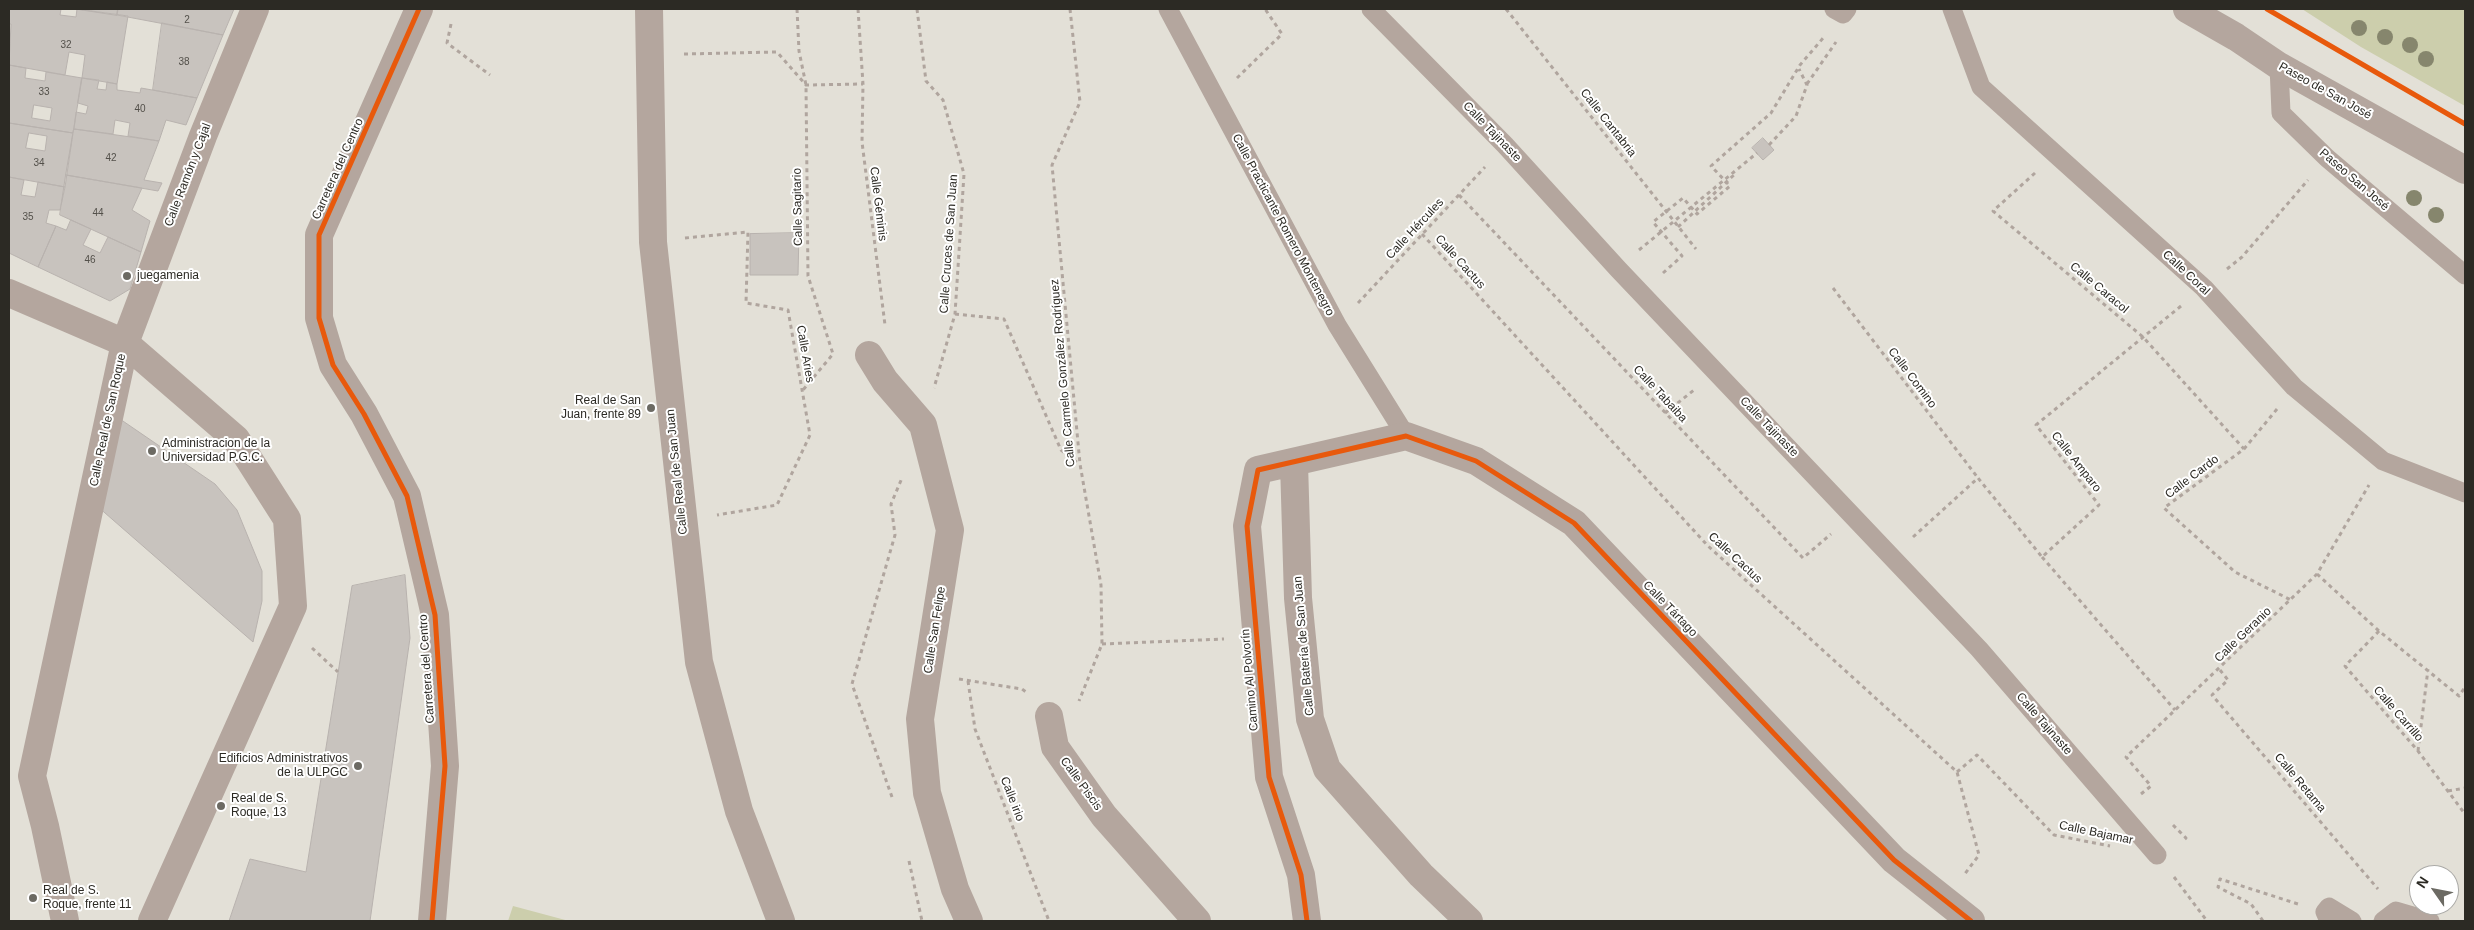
<!DOCTYPE html>
<meta charset="utf-8">
<style>
body{margin:0}
#map{position:relative;width:2474px;height:930px;overflow:hidden;background:#e3e0d7;font-family:Arial,sans-serif}
canvas{display:block}
.frame{position:absolute;inset:0;border:10px solid #2c2a24;pointer-events:none}
.north{position:absolute;left:2409px;top:865px;width:50px;height:50px;box-sizing:border-box;background:#fff;border:1px solid #abaaa7;border-radius:50%;rotate:303deg;font-size:14px;font-weight:700;line-height:20px;text-align:center;color:#2c2a24}
.north::after{content:'';display:block;margin:auto;width:18px;height:22px;background:#6c6a63;clip-path:polygon(50% 0,100% 100%,50% 72%,0 100%)}
</style>
<div id="map">
<canvas width="2474" height="930"></canvas>
<div class="frame"></div>
<div class="north">N</div>
</div>
<script>
const g = document.querySelector('canvas').getContext('2d');
g.lineJoin = 'round';
function fillPath(path, color) { g.fillStyle = color; g.fill(path, 'evenodd'); }
function strokePath(path, color, width, dash) { g.strokeStyle = color; g.lineWidth = width; g.lineCap = dash ? 'butt' : 'round'; g.setLineDash(dash || []); g.stroke(path); }
function write(font, color, halo, rows, align = 'center') {
  g.font = font + ' Arial,sans-serif'; g.lineWidth = 4; g.setLineDash([]); g.textBaseline = 'middle'; g.strokeStyle = halo; g.fillStyle = color; for (const [text, x, y, turn = 0] of rows) {
    g.save(); g.translate(x, y); g.rotate((+turn || 0) * Math.PI / 180); g.textAlign = isNaN(turn) ? turn : align; if (halo) g.strokeText(text, 0, 0); g.fillText(text, 0, 0); g.restore();
  }
}
const green = new Path2D(`
 M 2302,9 L 2465,9 L 2465,106 L 2361,47 Z
 M 513,906 L 569,921 L 508,921 Z`);
const building = new Path2D(`
 M 9,9 L 61,9 L 60,15 L 76,17 L 77,9 L 128,16 L 117,84 L 82,78 L 85,55 L 69,52 L 65,75 L 9,65 L 11,24 L 9,24 Z
 M 76,9 L 118,9 L 117,15 Z
 M 118,9 L 234,9 L 223,35 L 117,15 Z
 M 162,23 L 223,35 L 197,98 L 153,90 Z
 M 9,65 L 26,68 L 25,78 L 45,81 L 46,72 L 82,78 L 73,133 L 9,123 ZM 34,105 L 52,108 L 50,121 L 32,118 Z
 M 82,78 L 99,80 L 97,89 L 106,90 L 107,82 L 117,84 L 117,90 L 140,93 L 141,88 L 197,98 L 186,125 L 166,120 L 159,141 L 128,136 L 130,123 L 115,120 L 113,134 L 74,129 L 76,112 L 86,114 L 88,106 L 78,103 Z
 M 9,123 L 73,133 L 65,187 L 9,177 ZM 29,133 L 47,136 L 45,151 L 26,148 Z
 M 74,129 L 159,141 L 144,180 L 162,183 L 158,191 L 66,175 Z
 M 1763,138 L 1774,150 L 1763,160 L 1752,148 Z
 M 66,175 L 142,188 L 132,210 L 150,221 L 141,252 L 60,215 Z
 M 9,177 L 24,180 L 21,195 L 35,197 L 38,182 L 65,187 L 60,210 L 49,210 L 46,223 L 56,226 L 38,267 L 9,253 Z
 M 71,220 L 91,229 L 83,245 L 100,253 L 108,237 L 141,252 L 130,289 L 110,301 L 38,267 L 56,226 L 66,230 Z
 M 799,233 L 798,275 L 750,275 L 750,234 Z
 M 117,417 L 215,484 L 237,510 L 262,571 L 262,601 L 253,642 L 97,506 Z
 M 405,575 L 410,638 L 370,921 L 229,921 L 250,859 L 306,872 L 352,586 Z`);
const path = new Path2D(`
 M 797,9 L 799,51 L 806,85 L 808,276 L 833,354 L 803,390
 M 858,9 L 863,84 L 862,142 L 885,325
 M 917,9 L 926,81 L 943,100 L 964,174 L 955,314 L 934,388
 M 1070,9 L 1080,102 L 1052,165 L 1080,464 L 1101,585 L 1102,644 L 1079,701
 M 1506,9 L 1696,249
 M 451,24 L 447,43 L 490,75
 M 684,54 L 777,52 L 806,85 L 863,84
 M 1237,78 L 1282,34 L 1265,9
 M 1807,84 L 1836,42
 M 1769,145 L 1796,116 L 1807,85 L 1799,69
 M 2035,173 L 1993,211 L 2143,337 L 2244,449
 M 1459,195 L 1803,558 L 1831,534
 M 1678,227 L 1735,174
 M 1422,234 L 1708,546 L 1957,772 L 1979,855 L 1964,875
 M 685,238 L 748,232 L 746,303 L 788,310 L 810,435 L 777,505 L 717,515
 M 1639,250 L 1757,153
 M 2227,269 L 2242,257 L 2308,180
 M 1663,273 L 1682,256 L 1653,222 L 1683,198 L 1697,214 L 1730,186 L 1711,166 L 1771,113 L 1800,65 L 1824,37
 M 1833,288 L 1978,478
 M 1358,303 L 1485,167
 M 955,314 L 1004,319 L 1061,450 L 1079,464
 M 2277,409 L 2244,449 L 2164,508 L 2235,572 L 2291,600
 M 1665,413 L 1694,390
 M 1913,537 L 1978,478 L 2042,557 L 2099,505 L 2036,425 L 2181,306
 M 2042,557 L 2175,710
 M 2317,574 L 2379,631 L 2459,696 L 2465,687
 M 2379,631 L 2345,666 L 2418,751 L 2465,814
 M 1102,644 L 1224,639
 M 312,648 L 338,672
 M 2220,670 L 2228,680 L 2212,695 L 2378,889
 M 959,679 L 1022,689 L 1026,692
 M 968,681 L 975,729 L 1049,921
 M 2418,751 L 2428,669
 M 1957,772 L 1977,755 L 2054,835 L 2110,846
 M 2448,791 L 2465,788
 M 2141,794 L 2151,786 L 2126,757 L 2317,574 L 2369,485
 M 892,797 L 852,684 L 895,535 L 891,504 L 902,478
 M 2173,825 L 2186,838 L 2183,841
 M 909,861 L 922,921
 M 2174,877 L 2207,921
 M 2263,921 L 2251,904 L 2218,887 L 2220,879 L 2298,904`);
const service = new Path2D(`
 M 1168,9 L 1337,325 L 1406,436
 M 1371,9 L 1505,145 L 1618,269 L 1979,649 L 2157,855
 M 1834,9 L 1843,14 L 1847,9
 M 1952,9 L 1981,87 L 2204,288 L 2294,387 L 2383,461 L 2465,493
 M 2279,66 L 2281,113 L 2327,158 L 2465,275
 M 2329,921 L 2325,912 L 2329,907 L 2352,921
 M 2383,921 L 2396,911 L 2430,921`);
const minor = new Path2D(`
 M 419,9 L 319,235 L 319,318 L 333,365 L 364,414 L 407,496 L 435,615 L 445,766 L 432,921
 M 649,9 L 653,242 L 699,662 L 739,811 L 781,921
 M 9,293 L 125,343 L 236,439 L 287,519 L 293,606 L 152,921
 M 869,355 L 885,381 L 923,425 L 950,530 L 920,719 L 927,793 L 955,889 L 969,921
 M 1294,463 L 1298,598 L 1310,719 L 1327,769 L 1421,875 L 1469,921
 M 1049,716 L 1055,747 L 1104,816 L 1197,921
 M 65,921 L 45,826 L 32,776 L 125,343 L 203,136 L 255,9
 M 1307,921 L 1301,875 L 1269,777 L 1247,526 L 1258,470 L 1406,436 L 1476,461 L 1574,523 L 1894,860 L 1971,921`);
const tertiary = new Path2D(`
 M 2187,9 L 2236,37 L 2279,66 L 2465,170`);
const cycleway = new Path2D(`
 M 419,9 L 319,235 L 319,318 L 333,365 L 364,414 L 407,496 L 435,615 L 445,766 L 432,921
 M 2267,9 L 2465,124
 M 1307,921 L 1301,875 L 1269,777 L 1247,526 L 1258,470 L 1406,436 L 1476,461 L 1574,523 L 1894,860 L 1971,921`);
const trees = [
 [2359,28],
 [2385,37],
 [2410,45],
 [2426,59],
 [2414,198],
 [2436,215]
];
const markers = [
 [127,276,5,"#6c6a63"],
 [651,408,5,"#6c6a63"],
 [152,451,5,"#6c6a63"],
 [358,766,5,"#6c6a63"],
 [221,806,5,"#6c6a63"],
 [33,898,5,"#6c6a63"]
];
const numberNames = [
 ["2",187,20],
 ["32",66,45],
 ["38",184,62],
 ["33",44,92],
 ["40",140,109],
 ["42",111,158],
 ["34",39,163],
 ["44",98,213],
 ["35",28,217],
 ["46",90,260]
];
const streetNames = [
 ["Paseo de San José",2325,91,29],
 ["Calle Cantabria",1608,123,52],
 ["Calle Tajinaste",1492,132,46],
 ["Carretera del Centro",338,169,-66],
 ["Calle Ramón y Cajal",188,175,-69],
 ["Paseo San José",2354,180,41],
 ["Calle Géminis",878,204,83],
 ["Calle Sagitario",798,207,-91],
 ["Calle Practicante Romero Montenegro",1283,225,62],
 ["Calle Hércules",1415,229,-47],
 ["Calle Cruces de San Juan",949,244,-86],
 ["Calle Cactus",1460,262,48],
 ["Calle Coral",2186,273,43],
 ["Calle Caracol",2099,288,40],
 ["Calle Aries",805,354,80],
 ["Calle Carmelo González Rodríguez",1063,373,-95],
 ["Calle Comino",1912,378,53],
 ["Calle Tabaiba",1660,394,47],
 ["Calle Real de San Roque",108,420,-78],
 ["Calle Tajinaste",1769,427,46],
 ["Calle Amparo",2076,462,52],
 ["Calle Real de San Juan",677,472,-96],
 ["Calle Cardo",2192,477,-37],
 ["Calle Cactus",1735,558,43],
 ["Calle Tártago",1670,609,46],
 ["Calle San Felipe",935,630,-81],
 ["Calle Geranio",2243,635,-44],
 ["Calle Batería de San Juan",1304,646,-95],
 ["Carretera del Centro",427,669,-94],
 ["Camino Al Polvorín",1250,680,-95],
 ["Calle Carrillo",2398,714,49],
 ["Calle Tajinaste",2044,724,49],
 ["Calle Retama",2300,783,50],
 ["Calle Piscis",1081,784,54],
 ["Calle irio",1012,799,69],
 ["Calle Bajamar",2096,833,12]
];
const poiNames = [
 ["juegamenia",137,276],
 ["Real de San",641,401,"right"],
 ["Juan, frente 89",641,415,"right"],
 ["Administracion de la",162,444],
 ["Universidad P.G.C.",162,458],
 ["Edificios Administrativos",348,759,"right"],
 ["de la ULPGC",348,773,"right"],
 ["Real de S.",231,799],
 ["Roque, 13",231,813],
 ["Real de S.",43,891],
 ["Roque, frente 11",43,905]
];
fillPath(green, '#ccceac');
fillPath(building, '#c8c3be');
strokePath(building, '#b8b2ae', 1);
strokePath(path, '#b0a59e', 3, [4, 4]);
strokePath(service, '#b4a69e', 19);
strokePath(minor, '#b4a69e', 28);
strokePath(tertiary, '#b4a69e', 28);
strokePath(cycleway, '#e8590c', 5);
g.fillStyle = '#86866d';
for (const [x, y] of trees) { g.beginPath(); g.arc(x, y, 8, 0, 2 * Math.PI); g.fill(); }
for (const [x, y, r, color] of markers) { const dot = new Path2D(); dot.arc(x, y, r, 0, 2 * Math.PI); g.fillStyle = color; g.fill(dot); strokePath(dot, '#fff', 2); }
write('10px', '#53504a', null, numberNames);
write('12px', '#2c2a24', '#fff', streetNames);
write('12px', '#2c2a24', '#fff', poiNames, 'left');
</script>
